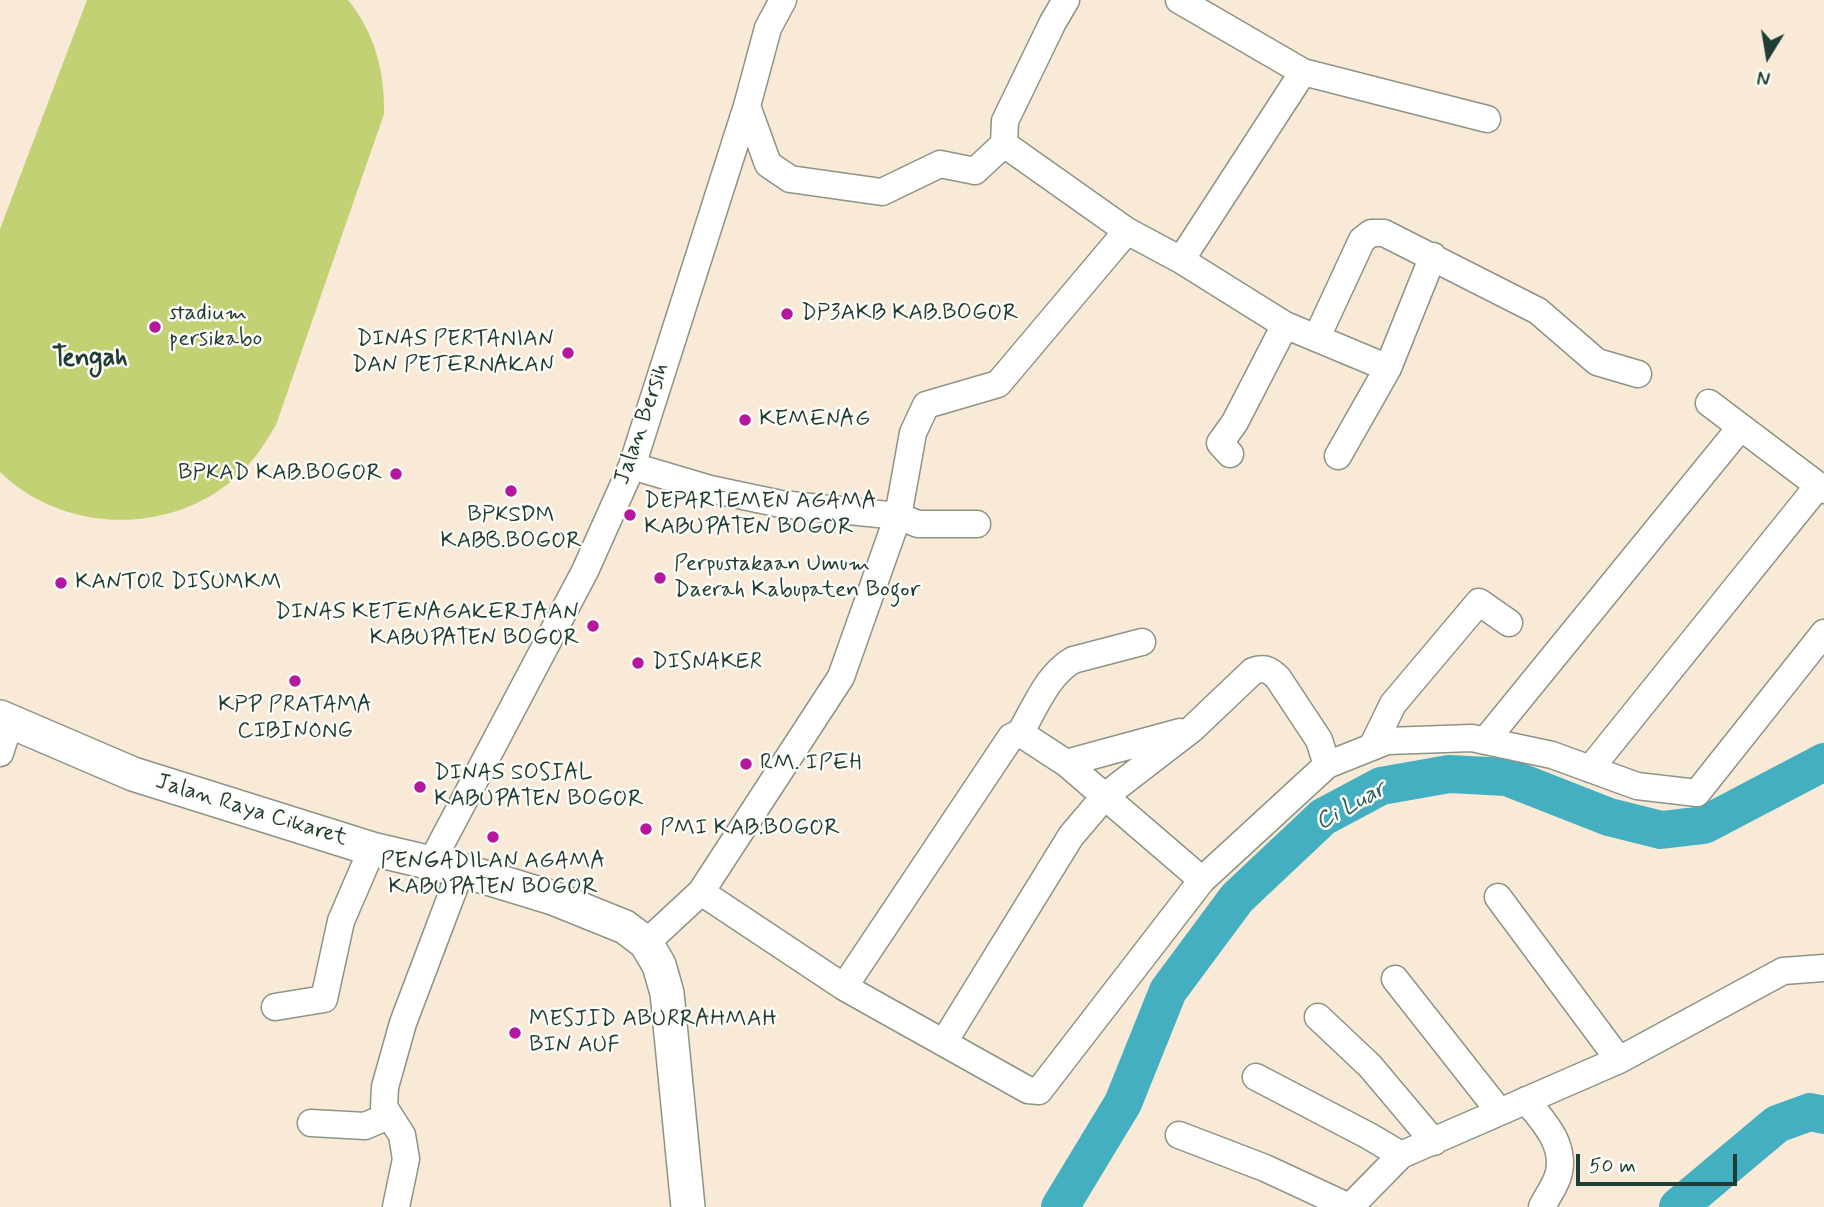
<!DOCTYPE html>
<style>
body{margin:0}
#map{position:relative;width:1824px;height:1207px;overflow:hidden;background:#f8ead7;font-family:Mynerve,sans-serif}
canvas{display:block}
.north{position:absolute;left:1733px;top:21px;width:70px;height:70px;-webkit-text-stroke:5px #fdfcf7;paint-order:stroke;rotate:191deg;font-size:19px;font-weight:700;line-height:28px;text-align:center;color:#1f3d34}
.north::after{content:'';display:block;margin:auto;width:24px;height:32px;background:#1f3d34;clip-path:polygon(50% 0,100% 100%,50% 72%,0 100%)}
.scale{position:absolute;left:1576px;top:1154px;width:161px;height:32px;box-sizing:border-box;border:4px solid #1f3d34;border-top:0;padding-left:9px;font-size:21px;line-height:24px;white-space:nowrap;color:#1f3d34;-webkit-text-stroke:5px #fdfcf7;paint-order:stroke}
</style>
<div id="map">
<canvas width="1824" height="1207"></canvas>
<div class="north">N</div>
<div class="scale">50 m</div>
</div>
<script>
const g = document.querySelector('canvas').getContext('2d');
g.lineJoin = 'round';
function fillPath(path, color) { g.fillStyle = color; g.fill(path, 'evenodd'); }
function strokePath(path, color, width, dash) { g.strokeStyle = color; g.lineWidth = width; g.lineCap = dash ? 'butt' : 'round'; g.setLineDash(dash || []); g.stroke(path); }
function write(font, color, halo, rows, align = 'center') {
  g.font = font + ' Mynerve,sans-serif'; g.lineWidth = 5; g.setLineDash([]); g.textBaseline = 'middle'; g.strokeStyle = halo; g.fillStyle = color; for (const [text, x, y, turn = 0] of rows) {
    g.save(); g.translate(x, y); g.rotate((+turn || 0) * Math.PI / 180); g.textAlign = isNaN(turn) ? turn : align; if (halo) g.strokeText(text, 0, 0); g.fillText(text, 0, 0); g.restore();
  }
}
const green = new Path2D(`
 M 87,0 L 348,0 C 375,33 385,73 384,114 L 276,425 C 264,445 252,464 234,479 C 167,536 63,533 0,472 L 0,229 Z`);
const river = new Path2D(`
 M 1060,1207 L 1123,1103 L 1168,991 L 1237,898 L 1323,817 L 1381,786 L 1449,774 L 1507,777 L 1609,817 L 1661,830 L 1704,825 L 1824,762
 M 1678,1207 L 1777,1124 L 1810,1112 L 1824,1115`);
const minor = new Path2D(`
 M 1066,0 L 1053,22 L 1005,121 L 1004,144 L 1127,231 L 1181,260 L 1285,325 L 1388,368
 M 1179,0 L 1303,72
 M 747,106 L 768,164 L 790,179 L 882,192 L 940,164 L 975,171 L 1004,144
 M 1181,260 L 1303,72 L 1487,119
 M 1317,337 L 1362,240 L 1371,233 L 1384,233 L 1538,311 L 1597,362 L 1638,374
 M 1709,403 L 1824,490
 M 1230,454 L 1220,443 L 1235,422 L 1285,325
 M 1338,456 L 1388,368 L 1433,256
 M 632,466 L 710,489 L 781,504 L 898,516 L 918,524 L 977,524
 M 1020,733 C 1035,708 1047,675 1073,660 L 1142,642
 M 1485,741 L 1740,428
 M 1372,747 L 1393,704 L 1479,602 L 1509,623
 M 0,753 L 10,722
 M 1066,763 L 1202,880
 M 1327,765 L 1387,741 L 1472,738 L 1552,755 L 1637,786 L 1697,793 L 1824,633
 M 1590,769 L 1818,486
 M 431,863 L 585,571 L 632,466 L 747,106 L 768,28 L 783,0
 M 701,892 L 844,987 L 1028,1090 L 1039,1091 L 1202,880 L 1327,765 L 1319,740 L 1278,678 C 1270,670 1265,667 1253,671 L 1192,729 L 1105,796 L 1071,836 L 944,1042
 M 1498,897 L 1619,1060
 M 646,943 L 701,892 L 841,677 L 898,516 L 913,433 L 926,405 L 998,384 L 1127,231
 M 1395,979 L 1499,1111
 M 844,987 L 1011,737 L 1020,733 L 1066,763 L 1180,732
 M 275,1007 L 324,999 L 341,921 L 372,849
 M 1318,1017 L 1370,1066 L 1434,1142
 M 1256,1077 L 1369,1136 L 1401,1155
 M 1526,1100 C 1543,1121 1565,1143 1559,1172 C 1557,1184 1547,1196 1542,1207
 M 311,1123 L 365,1126 L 388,1116
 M 1179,1135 L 1265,1168 L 1349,1207
 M 396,1207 L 406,1159 L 402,1135 L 384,1107 L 385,1087 L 403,1023 L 461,870
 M 1350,1207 L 1401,1155 L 1619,1060 L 1783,971 L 1824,968`);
const major = new Path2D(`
 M 0,717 L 133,774 L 372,849 L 461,870 L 553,898 L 625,927 L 646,943 L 659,965 L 667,993 L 688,1207`);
const markers = [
 [787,314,7,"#b5179e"],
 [155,327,7,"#b5179e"],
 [568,353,7,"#b5179e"],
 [745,420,7,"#b5179e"],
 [396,474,7,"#b5179e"],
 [511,491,7,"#b5179e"],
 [630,515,7,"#b5179e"],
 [660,578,7,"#b5179e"],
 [61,583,7,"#b5179e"],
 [593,626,7,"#b5179e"],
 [638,663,7,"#b5179e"],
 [295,681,7,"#b5179e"],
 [746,764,7,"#b5179e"],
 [420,787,7,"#b5179e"],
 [646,829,7,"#b5179e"],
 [493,837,7,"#b5179e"],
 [515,1033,7,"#b5179e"]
];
const poiNames = [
 ["stadium",169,314],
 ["persikabo",169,340],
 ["DP3AKB KAB.BOGOR",801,314],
 ["DINAS PERTANIAN",554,340,"right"],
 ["DAN PETERNAKAN",554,366,"right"],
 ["KEMENAG",759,420],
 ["BPKAD KAB.BOGOR",382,474,"right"],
 ["DEPARTEMEN AGAMA",644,502],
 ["KABUPATEN BOGOR",644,528],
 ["BPKSDM",511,516,"center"],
 ["KABB.BOGOR",511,542,"center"],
 ["Perpustakaan Umum",674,565],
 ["Daerah Kabupaten Bogor",674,591],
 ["KANTOR DISUMKM",75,583],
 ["DINAS KETENAGAKERJAAN",579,613,"right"],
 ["KABUPATEN BOGOR",579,639,"right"],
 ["DISNAKER",652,663],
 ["KPP PRATAMA",295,706,"center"],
 ["CIBINONG",295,732,"center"],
 ["RM. IPEH",760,764],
 ["DINAS SOSIAL",434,774],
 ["KABUPATEN BOGOR",434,800],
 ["PMI KAB.BOGOR",660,829],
 ["PENGADILAN AGAMA",493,862,"center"],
 ["KABUPATEN BOGOR",493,888,"center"],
 ["MESJID ABURRAHMAH",529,1020],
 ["BIN AUF",529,1046]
];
const streetNames = [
 ["Jalan Bersih",643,424,-71],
 ["Jalan Raya Cikaret",251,811,17]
];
const waterNames = [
 ["Ci Luar",1351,807,-29]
];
const quarterNames = [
 ["Tengah",90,360]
];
fillPath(green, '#c1d173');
strokePath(river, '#43afc1', 38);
strokePath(minor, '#8c9486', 29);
strokePath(major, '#8c9486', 36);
strokePath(minor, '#fff', 26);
strokePath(major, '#fff', 33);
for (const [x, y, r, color] of markers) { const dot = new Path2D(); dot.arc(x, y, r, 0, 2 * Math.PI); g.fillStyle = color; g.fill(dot); strokePath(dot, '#fdfcf7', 2.5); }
write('23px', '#1f3d34', '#fdfcf7', poiNames, 'left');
write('23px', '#1f3d34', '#fdfcf7', streetNames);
write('italic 24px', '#2a5f5e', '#fdfcf7', waterNames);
write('bold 26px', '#1f3d34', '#fdfcf7', quarterNames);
</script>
